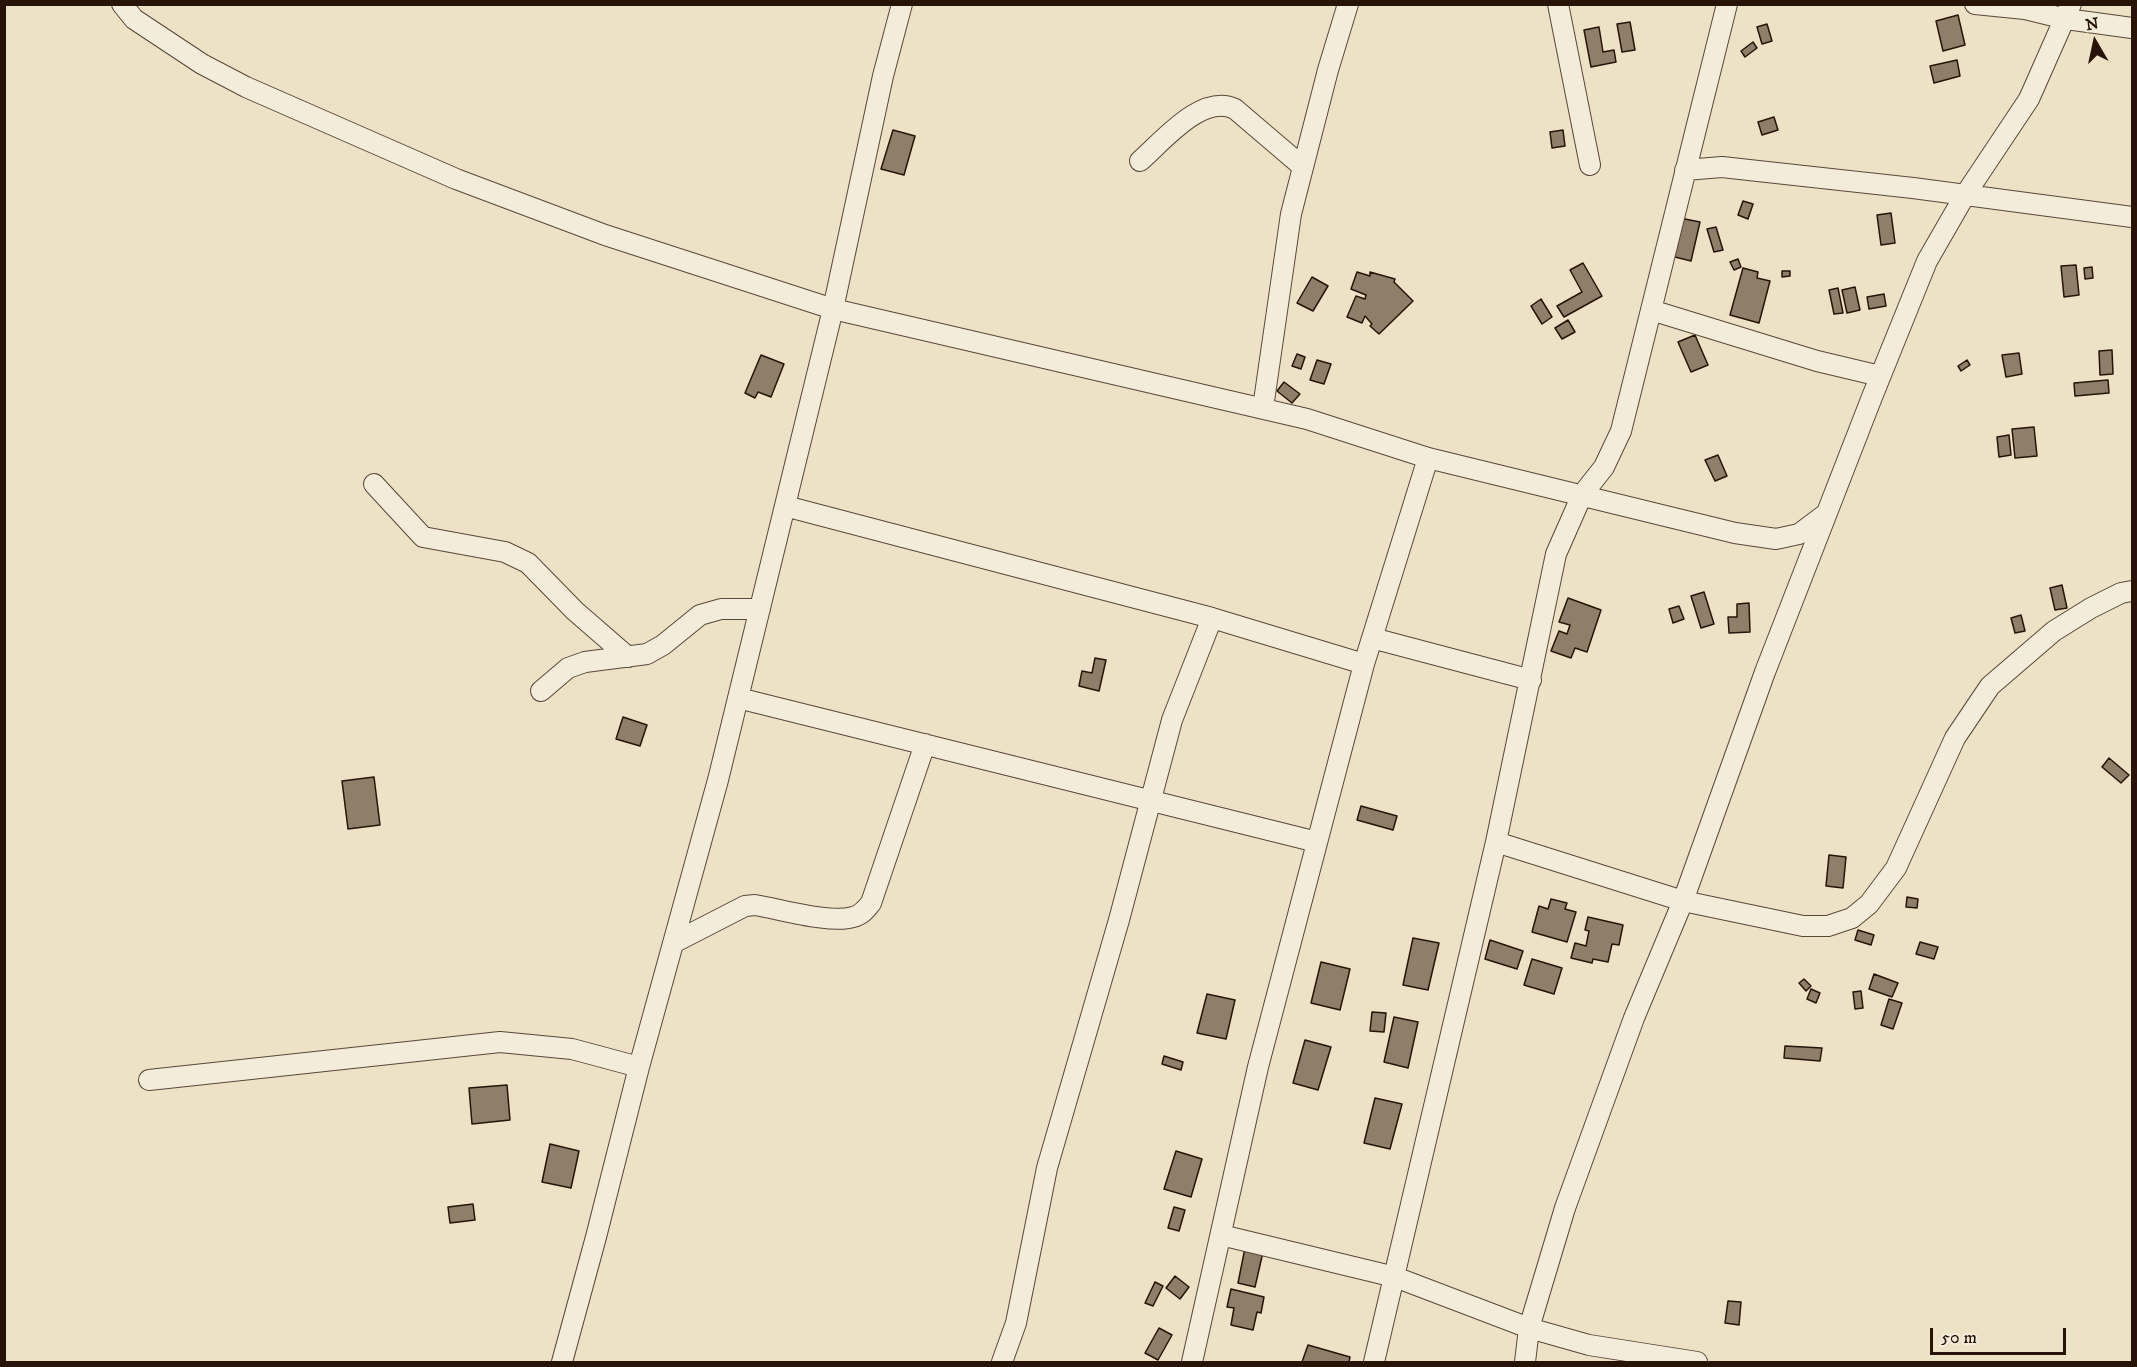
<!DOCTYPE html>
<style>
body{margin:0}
#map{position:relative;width:2137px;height:1367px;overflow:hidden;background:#ede2c6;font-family:"IM FELL DW Pica",serif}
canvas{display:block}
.frame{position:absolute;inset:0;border:6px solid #281308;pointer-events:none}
.north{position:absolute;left:2065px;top:12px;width:60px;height:60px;-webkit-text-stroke:4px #f3ecda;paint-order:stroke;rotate:351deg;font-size:16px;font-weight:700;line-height:24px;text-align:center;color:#281308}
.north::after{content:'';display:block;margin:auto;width:21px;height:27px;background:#281308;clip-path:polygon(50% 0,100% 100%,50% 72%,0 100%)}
.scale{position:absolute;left:1930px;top:1328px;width:136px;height:27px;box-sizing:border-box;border:3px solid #281308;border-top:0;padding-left:8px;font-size:18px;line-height:21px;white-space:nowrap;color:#281308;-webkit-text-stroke:4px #f3ecda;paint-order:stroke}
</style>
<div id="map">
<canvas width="2137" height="1367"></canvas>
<div class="frame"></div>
<div class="north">N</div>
<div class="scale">50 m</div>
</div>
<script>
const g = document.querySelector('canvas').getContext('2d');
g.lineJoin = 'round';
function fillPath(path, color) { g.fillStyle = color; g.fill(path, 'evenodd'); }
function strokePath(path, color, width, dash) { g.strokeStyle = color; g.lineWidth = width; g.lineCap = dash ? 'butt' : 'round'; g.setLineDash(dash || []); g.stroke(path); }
const building = new Path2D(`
 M 1958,15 L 1965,45 L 1943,51 L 1936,21 Z
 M 1630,22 L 1635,50 L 1622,52 L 1617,24 Z
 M 1767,24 L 1772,41 L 1762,44 L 1757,27 Z
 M 1599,27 L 1603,52 L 1614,50 L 1616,62 L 1591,67 L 1584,30 Z
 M 1753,42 L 1757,48 L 1745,57 L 1741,51 Z
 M 1957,60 L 1960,76 L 1934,83 L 1930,66 Z
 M 1774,117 L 1778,130 L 1762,135 L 1758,122 Z
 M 893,130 L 915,136 L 904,175 L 881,169 Z
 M 1563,130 L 1565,146 L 1552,148 L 1550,132 Z
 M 1743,201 L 1753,204 L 1748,219 L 1738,215 Z
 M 1891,213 L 1895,243 L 1881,245 L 1877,215 Z
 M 1680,218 L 1700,222 L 1691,261 L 1671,256 Z
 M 1716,227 L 1723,250 L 1714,252 L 1707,229 Z
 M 1738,259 L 1741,267 L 1734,270 L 1730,262 Z
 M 1583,263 L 1602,296 L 1564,317 L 1557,306 L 1582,292 L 1570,270 Z
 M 2076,265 L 2079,295 L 2064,297 L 2061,266 Z
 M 2092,267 L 2093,278 L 2085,279 L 2084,268 Z
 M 1743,268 L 1758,272 L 1757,278 L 1770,281 L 1759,323 L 1730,315 Z
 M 1782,271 L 1790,271 L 1790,276 L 1782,277 Z
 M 1357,272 L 1370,276 L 1370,272 L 1395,279 L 1394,282 L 1413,301 L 1379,334 L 1370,326 L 1372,324 L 1365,316 L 1362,323 L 1347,317 L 1356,296 L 1365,299 L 1366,295 L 1351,289 Z
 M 1312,277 L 1328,286 L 1313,311 L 1297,303 Z
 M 1855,287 L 1860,310 L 1847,313 L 1842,290 Z
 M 1838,288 L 1843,313 L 1834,314 L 1829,290 Z
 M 1884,294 L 1886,306 L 1869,309 L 1867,297 Z
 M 1541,299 L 1552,317 L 1542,324 L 1531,306 Z
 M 1568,320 L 1575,332 L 1562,339 L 1555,328 Z
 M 1695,335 L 1708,365 L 1691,372 L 1678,342 Z
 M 2112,350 L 2113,374 L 2100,375 L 2099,351 Z
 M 2019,353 L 2022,374 L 2006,377 L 2002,355 Z
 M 1297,354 L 1305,357 L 1301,369 L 1292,366 Z
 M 761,355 L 784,364 L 771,397 L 758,392 L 755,398 L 745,393 Z
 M 1317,360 L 1331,364 L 1324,384 L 1310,380 Z
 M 1967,360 L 1970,365 L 1961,371 L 1958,366 Z
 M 2108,380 L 2109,393 L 2075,396 L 2074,383 Z
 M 1284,382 L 1300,394 L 1292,403 L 1277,391 Z
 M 2034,427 L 2037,456 L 2015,458 L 2012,429 Z
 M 2009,435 L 2011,455 L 1999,457 L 1997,437 Z
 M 1718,455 L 1727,476 L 1715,481 L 1705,460 Z
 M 2062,585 L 2067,608 L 2055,610 L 2050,588 Z
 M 1704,592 L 1714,624 L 1701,628 L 1691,596 Z
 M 1568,598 L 1601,610 L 1587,652 L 1575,648 L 1571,658 L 1551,651 L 1559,631 L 1567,634 L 1570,625 L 1559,622 Z
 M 1749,603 L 1750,632 L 1729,633 L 1728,617 L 1737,617 L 1737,604 Z
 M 1679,606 L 1684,619 L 1673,623 L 1669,609 Z
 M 2021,615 L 2025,631 L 2015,633 L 2011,618 Z
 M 1095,658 L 1106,660 L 1099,691 L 1079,686 L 1082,671 L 1092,673 Z
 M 623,717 L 647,725 L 640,746 L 616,739 Z
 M 2109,758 L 2129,775 L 2121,783 L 2102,767 Z
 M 374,777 L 380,825 L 348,829 L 342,781 Z
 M 1361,806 L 1397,816 L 1393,830 L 1357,820 Z
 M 1829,855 L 1846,857 L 1843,888 L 1826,886 Z
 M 1907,897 L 1918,899 L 1917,908 L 1906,907 Z
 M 1551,899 L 1567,903 L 1565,909 L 1576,912 L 1567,942 L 1532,932 L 1539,906 L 1548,909 Z
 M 1588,917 L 1623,925 L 1619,945 L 1612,944 L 1608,962 L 1593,959 L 1592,963 L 1571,958 L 1575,943 L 1586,946 L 1589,931 L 1585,930 Z
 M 1858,930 L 1874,935 L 1871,945 L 1855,940 Z
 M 1413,938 L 1439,943 L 1428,990 L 1403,985 Z
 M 1490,940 L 1523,951 L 1517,969 L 1485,959 Z
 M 1920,942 L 1938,947 L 1934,959 L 1916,954 Z
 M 1532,959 L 1562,968 L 1554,994 L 1524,985 Z
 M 1321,962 L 1350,969 L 1340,1010 L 1311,1003 Z
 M 1874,974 L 1898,983 L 1892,997 L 1869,989 Z
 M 1804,979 L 1811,986 L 1806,991 L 1799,983 Z
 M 1811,989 L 1820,993 L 1816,1003 L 1807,999 Z
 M 1861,991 L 1863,1008 L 1855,1009 L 1853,992 Z
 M 1207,994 L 1235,1000 L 1226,1039 L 1197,1033 Z
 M 1889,999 L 1902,1003 L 1893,1029 L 1881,1025 Z
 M 1372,1012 L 1386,1013 L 1384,1032 L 1370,1031 Z
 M 1394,1017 L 1418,1022 L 1408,1068 L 1384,1062 Z
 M 1305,1040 L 1331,1047 L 1318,1090 L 1293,1083 Z
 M 1785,1046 L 1822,1048 L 1820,1061 L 1784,1058 Z
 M 1164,1056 L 1183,1062 L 1181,1070 L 1162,1064 Z
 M 507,1085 L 510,1120 L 472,1124 L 469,1088 Z
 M 1375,1098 L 1402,1104 L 1390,1149 L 1364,1143 Z
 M 550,1144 L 579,1151 L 571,1188 L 542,1182 Z
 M 1176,1151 L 1202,1159 L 1191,1197 L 1164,1189 Z
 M 473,1204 L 475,1220 L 450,1223 L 448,1207 Z
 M 1174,1207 L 1185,1210 L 1179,1231 L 1168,1228 Z
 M 1245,1248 L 1263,1252 L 1255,1287 L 1238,1283 Z
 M 1175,1276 L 1189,1287 L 1180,1299 L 1166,1288 Z
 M 1155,1282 L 1163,1286 L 1153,1306 L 1145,1303 Z
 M 1231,1289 L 1264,1297 L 1261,1313 L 1257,1312 L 1253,1330 L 1231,1325 L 1234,1308 L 1227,1307 Z
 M 1728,1301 L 1741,1302 L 1739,1325 L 1725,1323 Z
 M 1159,1328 L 1172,1335 L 1158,1360 L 1145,1353 Z
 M 1308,1345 L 1350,1357 L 1349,1362 L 1302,1362 Z`);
const minor = new Path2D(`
 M 122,4 L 134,19 L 202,64 L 246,87 L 456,179 L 605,235 L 833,309 L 1307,419 L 1428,458 L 1735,533 L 1776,539 L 1799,534 L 1827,513
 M 1558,4 L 1590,165
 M 1975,4 L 2025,9 L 2066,19 L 2132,28
 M 1140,161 C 1163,141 1202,93 1235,109 L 1303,167
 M 1685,170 L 1722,167 L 1758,171 L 1913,188 L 2132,217
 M 1651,310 L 1817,361 L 1880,376
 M 1263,408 L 1291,214 L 1328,70 L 1348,4
 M 374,484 L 423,537 L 505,552 L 528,563 L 575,611 L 628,657
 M 785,506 L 1212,618 L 1364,664
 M 1372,638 L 1531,680
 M 541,691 L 568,668 L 585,662 L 647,654 L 663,645 L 700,615 L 721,609 L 760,609
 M 738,698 L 1317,842
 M 1496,842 L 1683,901 L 1803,926 L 1828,926 L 1852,918 L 1869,904 L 1896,868 L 1955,738 L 1990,686 L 2054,631 L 2091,608 L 2121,593 L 2132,591
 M 673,943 L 745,906 L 755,905 C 780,909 831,924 853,917 C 862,915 866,909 871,903 L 925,744
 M 149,1080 L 500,1042 L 572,1049 L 639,1067
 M 1221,1235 L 1395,1277 L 1529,1328 L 1589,1345 L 1697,1362
 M 562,1362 L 596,1237 L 639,1067 L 718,780 L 833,309 L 883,76 L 902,4
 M 1002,1362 L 1016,1323 L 1047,1168 L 1119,920 L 1172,720 L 1212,618
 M 1192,1362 L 1258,1067 L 1364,664 L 1428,458
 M 1374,1362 L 1496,842 L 1556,554 L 1582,495 L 1604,467 L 1621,431 L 1727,4
 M 1525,1362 L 1529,1328 L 1565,1208 L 1634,1018 L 1683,901 L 1765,672 L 1872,397 L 1927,261 L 1965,195 L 2029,99 L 2071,4`);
fillPath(building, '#8e7f6b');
strokePath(building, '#281308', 1.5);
strokePath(minor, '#594738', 22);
strokePath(minor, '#f3ecda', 20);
</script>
